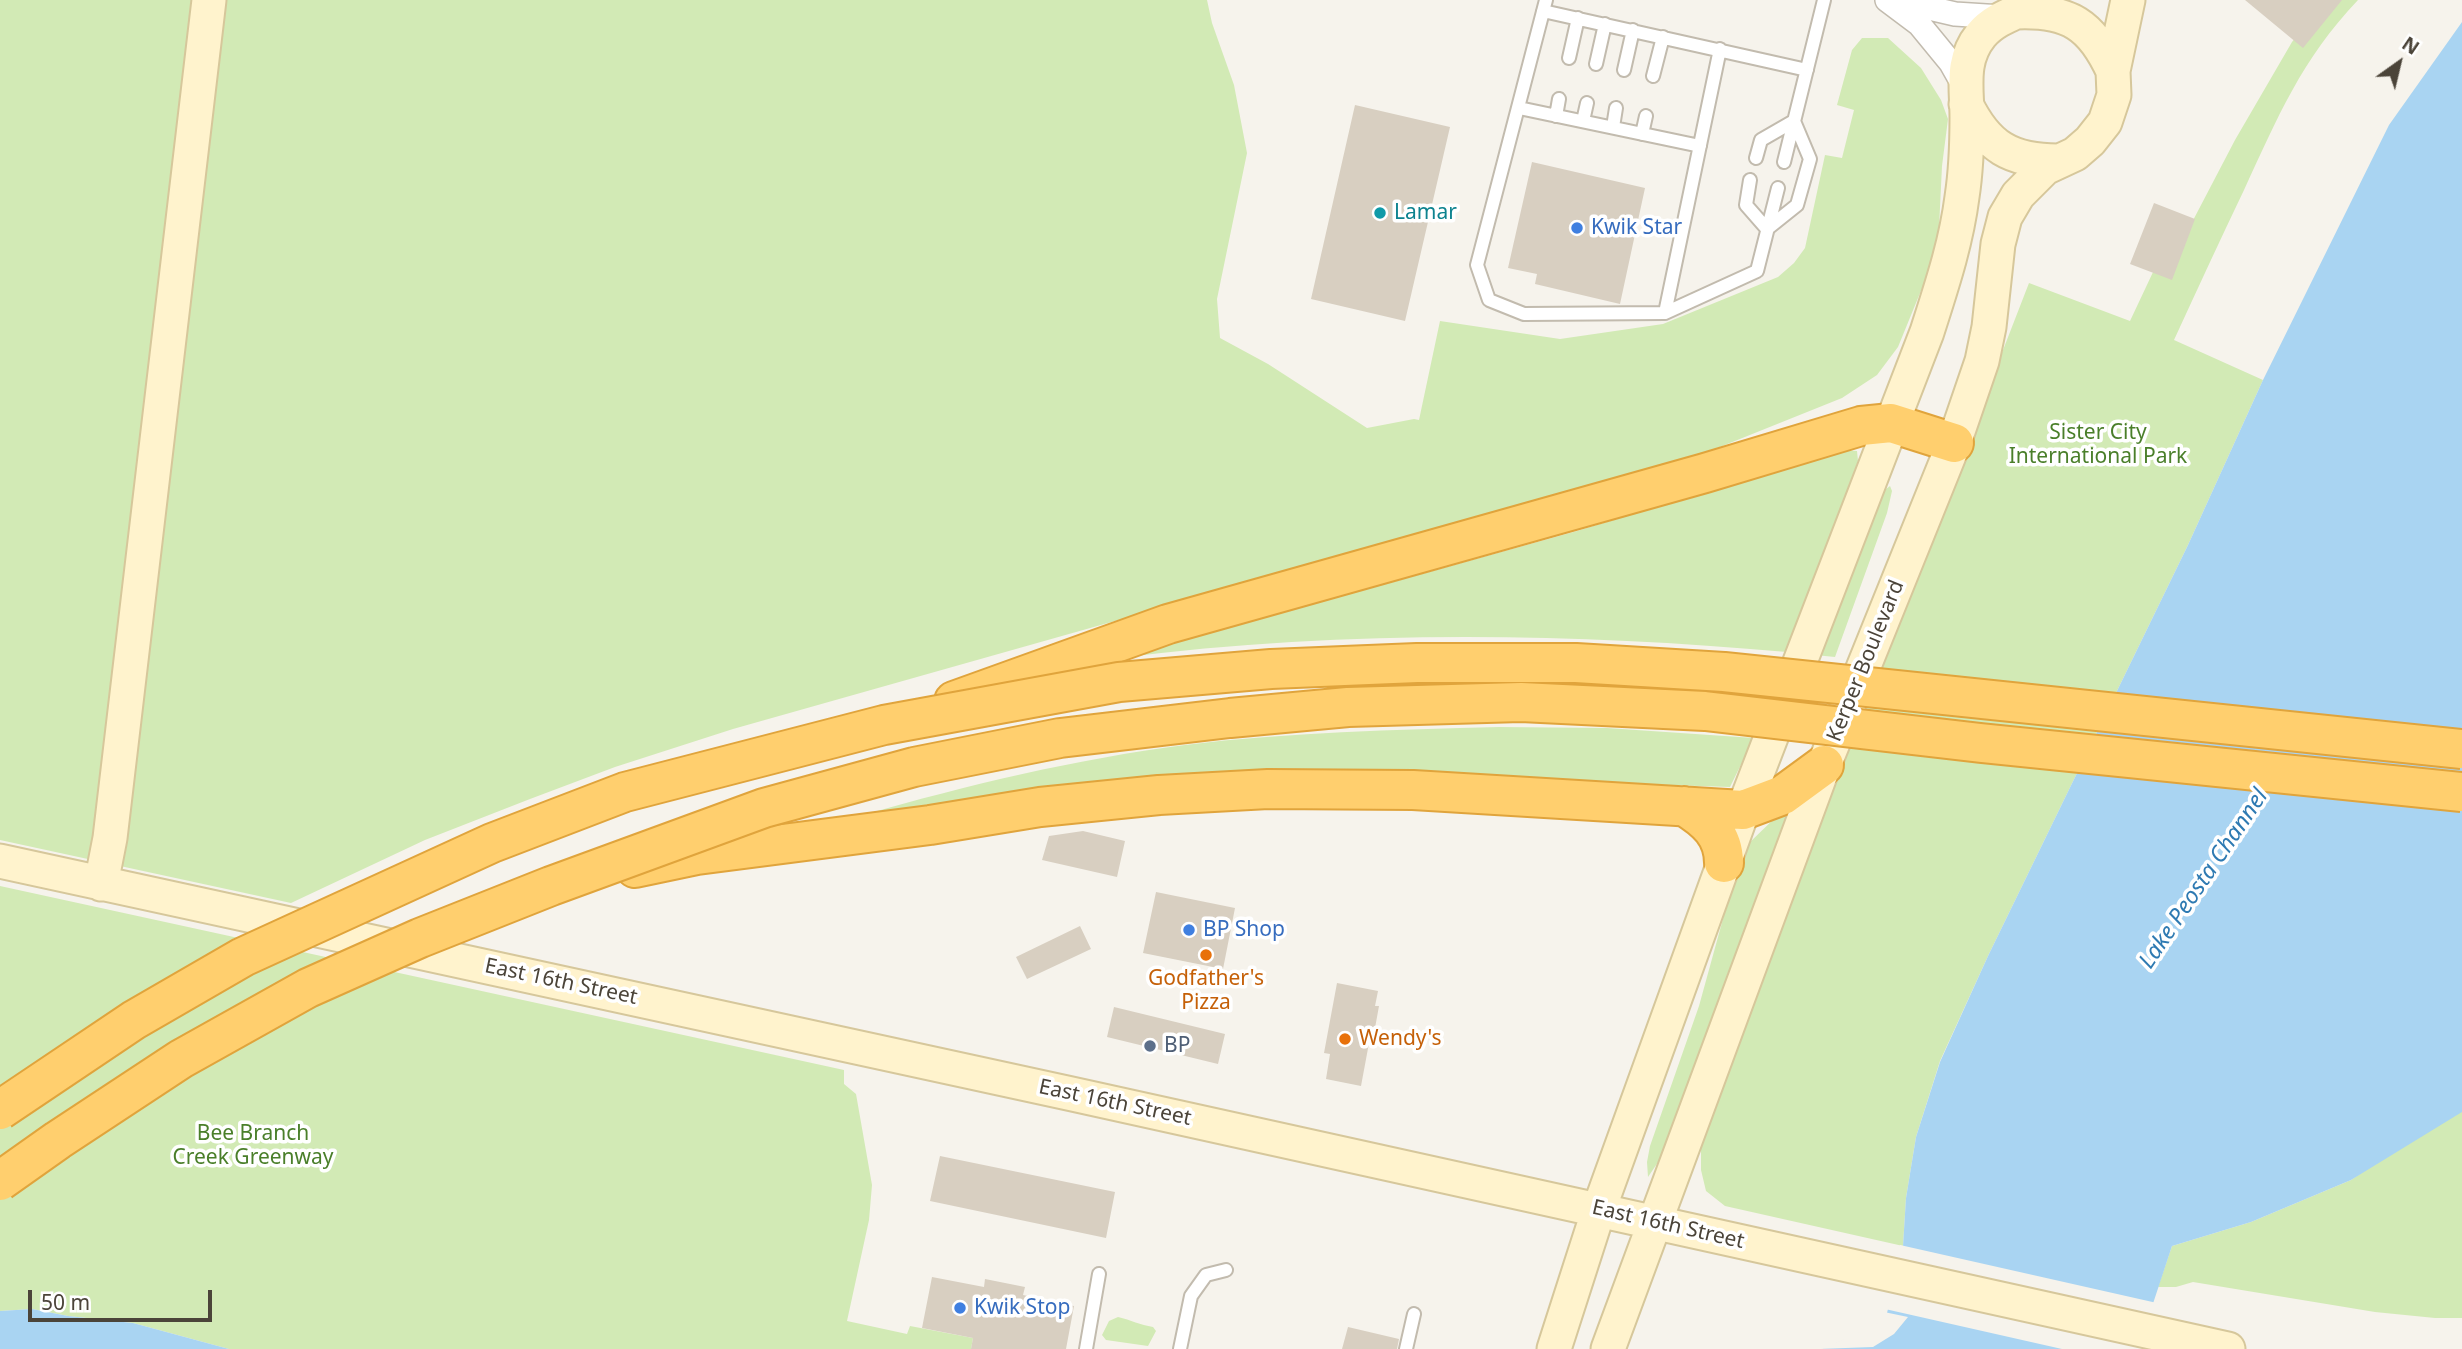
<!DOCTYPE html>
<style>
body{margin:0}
#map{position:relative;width:2462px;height:1349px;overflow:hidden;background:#f6f3ec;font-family:"Noto Sans",sans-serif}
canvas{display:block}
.north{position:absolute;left:2364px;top:28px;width:70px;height:70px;-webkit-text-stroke:5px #fff;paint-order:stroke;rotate:34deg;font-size:19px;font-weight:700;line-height:28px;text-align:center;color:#4b4439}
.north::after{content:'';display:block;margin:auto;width:24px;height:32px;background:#4b4439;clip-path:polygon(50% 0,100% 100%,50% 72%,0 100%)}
.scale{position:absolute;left:28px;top:1290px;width:184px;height:32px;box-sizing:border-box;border:4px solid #4b4439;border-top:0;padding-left:9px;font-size:21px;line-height:24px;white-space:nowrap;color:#4b4439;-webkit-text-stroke:5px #fff;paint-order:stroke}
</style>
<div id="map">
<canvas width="2462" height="1349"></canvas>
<div class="north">N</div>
<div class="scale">50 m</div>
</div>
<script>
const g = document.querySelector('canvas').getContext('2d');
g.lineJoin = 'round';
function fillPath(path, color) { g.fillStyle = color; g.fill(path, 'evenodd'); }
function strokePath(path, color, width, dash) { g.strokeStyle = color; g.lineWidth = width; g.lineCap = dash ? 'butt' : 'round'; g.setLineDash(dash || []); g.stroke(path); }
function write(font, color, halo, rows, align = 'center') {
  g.font = font + ' "Noto Sans",sans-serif'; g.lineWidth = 7; g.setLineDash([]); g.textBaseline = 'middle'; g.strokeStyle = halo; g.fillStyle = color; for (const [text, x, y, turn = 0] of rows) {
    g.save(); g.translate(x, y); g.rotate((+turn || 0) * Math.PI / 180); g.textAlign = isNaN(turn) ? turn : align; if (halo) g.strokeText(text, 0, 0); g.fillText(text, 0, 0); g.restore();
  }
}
const green = new Path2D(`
 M 0,0 L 1207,0 L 1212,23 L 1234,85 L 1247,153 L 1217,299 L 1220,338 L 1268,364 L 1367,428 L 1414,419 L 1419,420 L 1440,321 L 1560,339 L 1663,324 L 1778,277 L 1794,263 L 1805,248 L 1825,155 L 1842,158 L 1854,110 L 1837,105 L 1852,50 L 1862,38 L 1888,38 L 1921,68 L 1941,100 L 1948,119 L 1942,166 L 1938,249 L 1898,347 L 1877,375 L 1842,398 L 1695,457 L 733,729 L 615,767 L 530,799 L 425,840 L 291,903 L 0,840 Z
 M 2326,0 L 2358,0 C 2301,60 2278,117 2244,190 C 2220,240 2197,290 2174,340 L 2263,380 L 2188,545 L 1988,956 L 1940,1061 L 1916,1137 L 1906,1198 L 1903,1246 L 1725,1206 L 1706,1191 L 1701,1170 L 1701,1145 L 1770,951 L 2029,283 L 2130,321 L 2154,270 L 2165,274 L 2235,140 L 2292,42 Z
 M 1845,450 L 1857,451 L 1858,461 L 1787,652 C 1565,632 1339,630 1118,658 L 1577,531 Z
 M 1890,486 L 1892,491 L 1887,513 L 1835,657 L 1815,655 L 1876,508 L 1886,489 Z
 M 1499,727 L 1607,728 L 1754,738 L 1730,787 L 1543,781 L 1042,789 L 863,815 C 968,785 1076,759 1185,745 C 1289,732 1394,730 1499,727 Z
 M 1779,814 L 1785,816 L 1788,820 L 1749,918 L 1667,1149 L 1648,1177 L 1647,1162 L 1650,1146 L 1699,1006 L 1737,868 L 1748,844 Z
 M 0,886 L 844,1070 L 844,1084 L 856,1094 L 872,1185 L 869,1220 L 847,1321 L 907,1334 L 910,1326 L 973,1338 L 971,1349 L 229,1349 L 133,1323 L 68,1316 L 32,1309 L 0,1311 Z
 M 2462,1104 L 2462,1318 L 2435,1318 L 2375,1312 L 2193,1282 L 2176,1287 L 2158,1287 L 2172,1246 L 2251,1222 L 2351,1180 Z
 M 1118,1317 C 1131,1320 1140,1325 1153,1327 L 1156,1331 L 1148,1346 L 1106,1340 L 1102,1335 L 1109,1321 Z`);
const water = new Path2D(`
 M 2462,22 L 2462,1112 L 2351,1180 L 2251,1222 L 2172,1246 L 2138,1349 L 1821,1349 L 1880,1325 L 1887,1313 L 1903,1246 L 1906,1198 L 1916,1137 L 1940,1062 L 1988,956 L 2188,545 L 2263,380 L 2389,125 Z
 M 32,1309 L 68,1316 L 133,1323 L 229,1349 L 0,1349 L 0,1311 Z`);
const pier = new Path2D(`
 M 1900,1245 L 2157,1303 L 2142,1349 L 2062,1349 L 1885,1309 Z
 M 1884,1312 L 1908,1317 L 1894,1334 L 1873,1347 L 1818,1349 L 1820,1346 L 1837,1342 L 1878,1323 Z`);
const building = new Path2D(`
 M 2245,0 L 2342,0 L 2303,48 Z
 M 1355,105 L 1450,127 L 1405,321 L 1311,299 Z
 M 1532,162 L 1645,188 L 1620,304 L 1535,284 L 1537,274 L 1508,268 Z
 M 2154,203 L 2195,219 L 2172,280 L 2130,264 Z
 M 1083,831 L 1125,841 L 1117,877 L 1042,860 L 1049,836 Z
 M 1156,892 L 1235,908 L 1223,969 L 1143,953 Z
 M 1080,926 L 1091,949 L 1027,979 L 1016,957 Z
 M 1337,983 L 1378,991 L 1375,1006 L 1379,1006 L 1375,1028 L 1372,1027 L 1361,1086 L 1326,1079 L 1330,1054 L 1324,1053 Z
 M 1114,1007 L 1225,1034 L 1218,1064 L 1107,1037 Z
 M 940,1156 L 1115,1192 L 1106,1238 L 930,1201 Z
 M 932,1277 L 984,1287 L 985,1279 L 1025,1287 L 1023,1295 L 1074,1306 L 1066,1349 L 971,1349 L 973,1338 L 922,1328 Z
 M 1348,1327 L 1399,1339 L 1397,1349 L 1342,1349 Z`);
const lane = new Path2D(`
 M 1546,0 L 1477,265 L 1489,300 L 1524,314 L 1665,313 L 1757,271 L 1778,188
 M 1543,11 L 1807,70
 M 1569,58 L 1578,18
 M 1596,64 L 1605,24
 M 1624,70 L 1633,30
 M 1653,76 L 1663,37
 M 1519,108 L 1700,146
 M 1556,116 L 1559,99
 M 1583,121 L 1587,103
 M 1613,127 L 1616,108
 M 1642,134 L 1646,116
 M 1784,162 L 1824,0
 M 1750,180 L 1746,205 L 1767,229 L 1797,205 L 1810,159 L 1794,121 L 1761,140 L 1756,158
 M 1665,313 L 1720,49
 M 1086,1349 L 1099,1274
 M 1180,1349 L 1191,1296 L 1206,1275 L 1226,1270
 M 1406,1349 L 1414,1314`);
const street = new Path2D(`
 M 1887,0 L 1919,24 L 1951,63 L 1964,86
 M 1895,0 L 1955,14 L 2002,17`);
const secondary = new Path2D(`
 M 2017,12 C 2069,10 2092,25 2113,71
 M 1966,104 C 1987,147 2011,161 2058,161
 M 0,861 L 1072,1094 L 2228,1349
 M 101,884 L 110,838 L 209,0
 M 1554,1349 L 1599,1209 L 1743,810 L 1927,332 C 1941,288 1956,244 1962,197 C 1966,171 1967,143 1967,117 C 1967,88 1960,61 1981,35 C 1997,16 2021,12 2041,0
 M 1608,1349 L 1824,765 L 1954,443 L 1982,361 L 1989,327 L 1998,244 L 2005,217 L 2018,195 L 2045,168 L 2075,154 L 2090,141 L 2105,122 L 2114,95 L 2113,71 L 2128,0`);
const highway = new Path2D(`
 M 954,701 L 1168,624 L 1705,473 L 1861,426 L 1891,423 L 1954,443
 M 1684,806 C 1707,820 1724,835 1724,863
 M 635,868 L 697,855 L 930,825 L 1040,807 L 1159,795 L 1268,789 L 1413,790 L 1743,810 L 1783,795 L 1824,765`);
const highwayBridge = new Path2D(`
 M 0,1110 L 134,1020 L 243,957 L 492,843 L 625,792 L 884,725 L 1119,682 L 1271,669 L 1417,663 L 1576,663 L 1724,672 L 2462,749
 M 0,1181 L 58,1140 L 181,1059 L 308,988 L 420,938 L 551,886 L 764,808 L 914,767 L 1060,738 L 1230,718 L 1348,707 L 1521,702 L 1705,711 L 1981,743 L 2462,792`);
const markers = [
 [1380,213,7,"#0f9aa8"],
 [1577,228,7,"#3f7fe0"],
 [1189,930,7,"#3f7fe0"],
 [1206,955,7,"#e8710a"],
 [1345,1039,7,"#e8710a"],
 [1150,1046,7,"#5c6f8a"],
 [960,1308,7,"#3f7fe0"]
];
const cultureNames = [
 ["Lamar",1394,213]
];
const shopNames = [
 ["Kwik Star",1591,228],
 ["BP Shop",1203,930],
 ["Kwik Stop",974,1308]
];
const parkNames = [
 ["Sister City",2098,433],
 ["International Park",2098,457],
 ["Bee Branch",253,1134],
 ["Creek Greenway",253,1158]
];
const streetNames = [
 ["Kerper Boulevard",1866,661,-68],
 ["East 16th Street",561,982,12],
 ["East 16th Street",1115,1103,12],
 ["East 16th Street",1668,1225,13]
];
const foodNames = [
 ["Godfather's",1206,979],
 ["Pizza",1206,1003],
 ["Wendy's",1359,1039,"left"]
];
const serviceNames = [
 ["BP",1164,1046]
];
const waterNames = [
 ["Lake Peosta Channel",2204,879,-56]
];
fillPath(green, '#d2eab5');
fillPath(water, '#a9d4f2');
fillPath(pier, '#f6f3ec');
fillPath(building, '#d8cfc1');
strokePath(lane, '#c2bbae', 16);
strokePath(street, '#c2bbae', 26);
strokePath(secondary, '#d6c79b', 37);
strokePath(highway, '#e0a43c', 42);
strokePath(lane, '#fff', 12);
strokePath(street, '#fff', 23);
strokePath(secondary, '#fff3cd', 33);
strokePath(highway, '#ffcf6e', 38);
strokePath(highwayBridge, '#e0a43c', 42, []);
strokePath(highwayBridge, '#ffcf6e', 38);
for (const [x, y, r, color] of markers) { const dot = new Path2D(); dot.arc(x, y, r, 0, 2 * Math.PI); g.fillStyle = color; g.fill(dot); strokePath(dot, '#fff', 2.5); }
write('21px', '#0d838f', '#fff', cultureNames, 'left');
write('21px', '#366cbe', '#fff', shopNames, 'left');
write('21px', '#4a7f2a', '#fff', parkNames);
write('21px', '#4b4439', '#fff', streetNames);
write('21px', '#c56008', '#fff', foodNames);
write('21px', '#4e5e75', '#fff', serviceNames, 'left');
write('italic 23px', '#2e7ab2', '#fff', waterNames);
</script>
